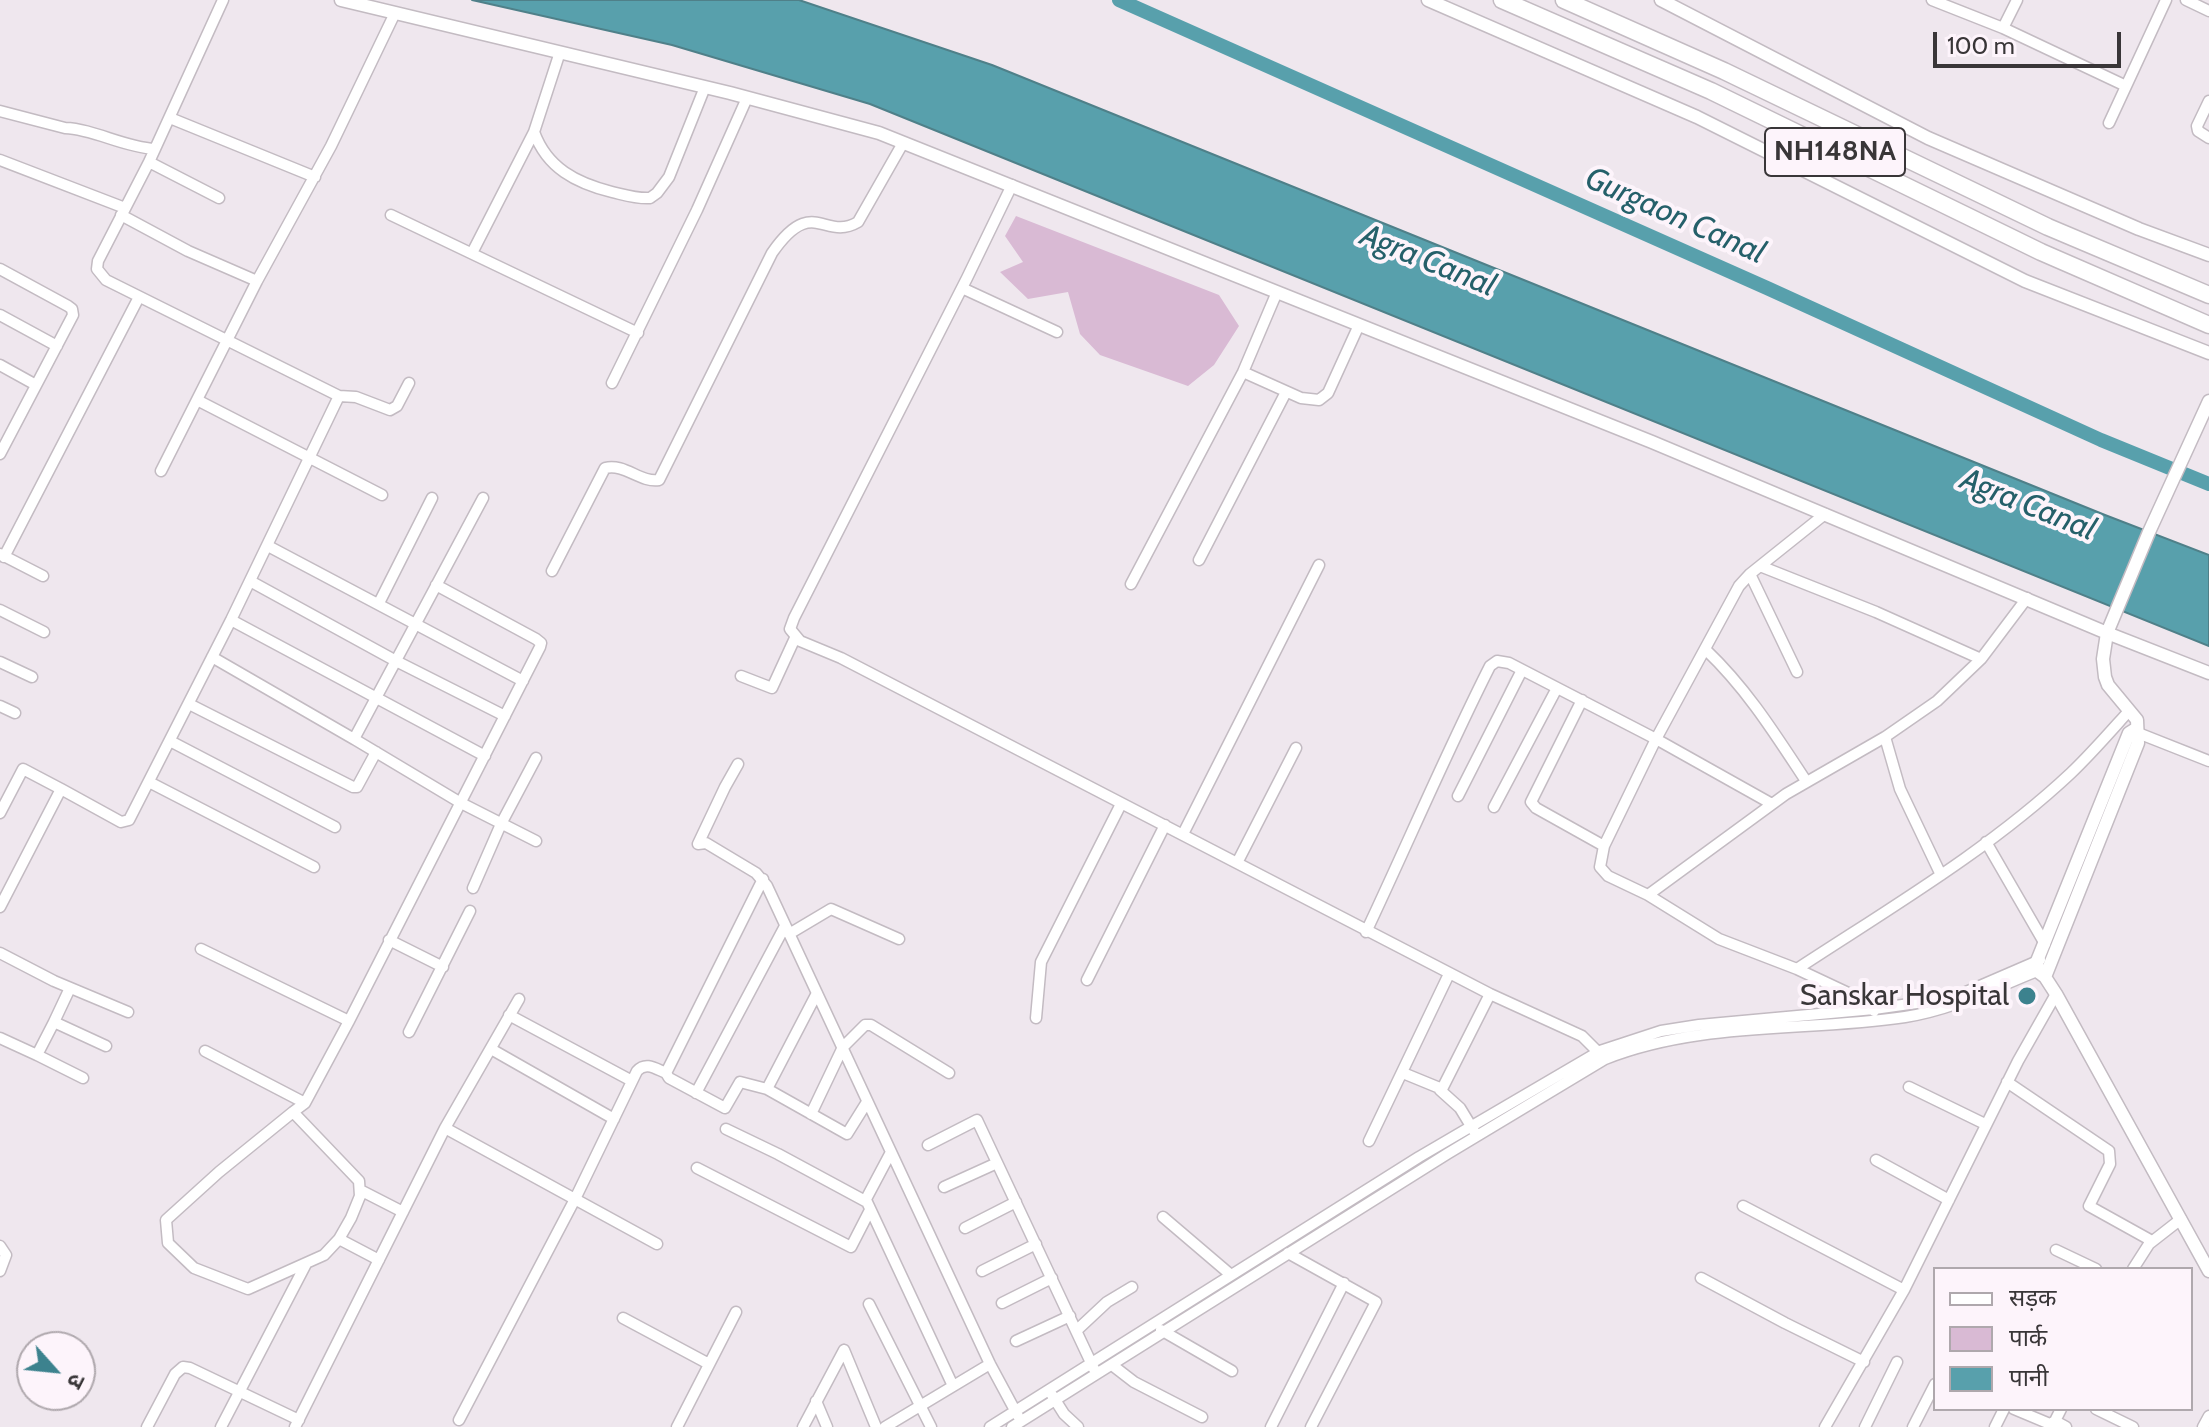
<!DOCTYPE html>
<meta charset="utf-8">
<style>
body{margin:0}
#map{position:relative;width:2209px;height:1427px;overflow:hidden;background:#efe7ee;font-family:Cabin,"Noto Sans Devanagari",sans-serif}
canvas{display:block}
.legend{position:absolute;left:1933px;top:1267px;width:260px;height:144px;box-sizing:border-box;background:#fdf4fb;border:2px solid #afa8ad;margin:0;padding:10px 14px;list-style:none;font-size:24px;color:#393638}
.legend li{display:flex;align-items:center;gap:16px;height:40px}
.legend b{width:40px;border:2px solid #afa8ad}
.north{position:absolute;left:16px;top:1331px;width:80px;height:80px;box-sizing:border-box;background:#fdf4fb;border:2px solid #afa8ad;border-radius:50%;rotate:117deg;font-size:22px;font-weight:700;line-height:32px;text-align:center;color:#393638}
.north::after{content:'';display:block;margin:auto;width:28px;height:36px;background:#3c828e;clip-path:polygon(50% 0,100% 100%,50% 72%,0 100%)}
.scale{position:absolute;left:1933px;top:32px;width:188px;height:36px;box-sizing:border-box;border:4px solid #393638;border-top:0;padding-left:10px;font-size:24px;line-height:28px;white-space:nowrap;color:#393638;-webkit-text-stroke:6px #fdf4fb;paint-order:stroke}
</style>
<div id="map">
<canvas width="2209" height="1427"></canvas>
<ul class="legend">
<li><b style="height:10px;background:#fff"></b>सड़क</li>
<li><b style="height:22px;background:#d9bad4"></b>पार्क</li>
<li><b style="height:22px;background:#58a0ac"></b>पानी</li>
</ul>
<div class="north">उ</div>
<div class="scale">100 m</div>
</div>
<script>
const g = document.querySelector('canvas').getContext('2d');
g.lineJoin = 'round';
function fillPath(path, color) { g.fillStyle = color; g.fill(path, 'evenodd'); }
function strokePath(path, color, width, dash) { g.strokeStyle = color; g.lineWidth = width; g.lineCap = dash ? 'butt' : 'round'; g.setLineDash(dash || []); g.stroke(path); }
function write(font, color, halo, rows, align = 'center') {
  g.font = font + ' Cabin,sans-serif'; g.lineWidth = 8; g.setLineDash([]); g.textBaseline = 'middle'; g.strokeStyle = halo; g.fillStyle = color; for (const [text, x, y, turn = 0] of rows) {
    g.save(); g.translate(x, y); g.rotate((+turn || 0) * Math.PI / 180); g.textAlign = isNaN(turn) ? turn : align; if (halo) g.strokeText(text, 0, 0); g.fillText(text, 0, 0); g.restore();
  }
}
const green = new Path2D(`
 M 1016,216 L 1219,295 L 1239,326 L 1214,365 L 1188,386 L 1100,355 L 1080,334 L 1068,292 L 1028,299 L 1000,272 L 1023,262 L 1005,236 Z`);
const water = new Path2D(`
 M 472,0 L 799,0 L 992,65 L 2105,515 L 2209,555 L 2209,646 L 870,104 L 672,45 Z`);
const canal = new Path2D(`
 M 1119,0 L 1767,288 L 2101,440 L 2209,484`);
const minor = new Path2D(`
 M 1932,0 L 2003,28 L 2126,86
 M 2186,0 L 2209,11
 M 2003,28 L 2017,0
 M 560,52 L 534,132 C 547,168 576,183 612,192 C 625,195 637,199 650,198 L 657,193 L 669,177 L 705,87
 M 2209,101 L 2197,126 L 2198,131 L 2209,138
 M 0,111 L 65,128 C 94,129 123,147 155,149
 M 170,118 L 315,177
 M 2109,123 L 2166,0
 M 0,160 L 125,208
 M 149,162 L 219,198
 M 1012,185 L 967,278 L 794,618 L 790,629 L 800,641 L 841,658 L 1490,994 L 1582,1036 L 1605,1059
 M 121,215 L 188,251 L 257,281
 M 391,215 L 638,333
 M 472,253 L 534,132
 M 0,269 L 68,306 L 72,309 L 73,315 L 0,454
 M 962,288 L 1057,332
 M 0,315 L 57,346
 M 0,365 L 36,385
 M 1243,372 L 1301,398 L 1319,400 L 1328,393 L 1359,325
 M 612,383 L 697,210 L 747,98
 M 339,396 L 356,397 L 390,410 L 397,406 L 409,383
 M 197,400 L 382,495
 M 161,471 L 257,281 L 331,146 L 395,13
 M 1825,514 L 1750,574 L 1739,586 L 1656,739 L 1604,846 L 1600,867 L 1608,876 L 1648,895 L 1719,939 L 1797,969 L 1865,1001 L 1874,1011
 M 268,546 L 523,681
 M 0,554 L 43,576
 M 4,557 L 139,297
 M 1199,560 L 1286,392
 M 1760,566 L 1876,612 L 1981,659
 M 552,571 L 605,468 C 625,463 640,483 659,480 L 772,253 C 813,194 824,242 858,222 L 903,143
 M 1750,574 L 1797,672
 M 250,581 L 396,661 L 505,716
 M 1131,584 L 1243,372 L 1277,292
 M 379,603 L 432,498
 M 0,610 L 44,632
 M 231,620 L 485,756
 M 1706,650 C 1747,689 1775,734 1806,781
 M 212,657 L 354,739 L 483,498
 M 0,662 L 32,677
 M 741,676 L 772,688 L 795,638
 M 1582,700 L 1531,802 L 1536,808 L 1604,846
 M 189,704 L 353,787 L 357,787 L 376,752
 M 0,706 L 15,713
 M 2138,733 L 2209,761
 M 1885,737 L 1900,789 L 1941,875
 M 354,739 L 461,803 L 536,841
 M 170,741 L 335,827
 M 738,764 L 725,787 L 698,844 L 706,843 L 756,873 L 767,886 L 990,1364 L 1018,1416
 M 149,782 L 314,867
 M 1458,796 L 1522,670
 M 1494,807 L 1557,688
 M 0,813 L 23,769 L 61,789
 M 1183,834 L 1319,565
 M 1986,842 L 2045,944
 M 1237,863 L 1296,748
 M 763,879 L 666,1073 L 669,1078 L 725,1108 L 740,1082 L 767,1089 L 817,993
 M 473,888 L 501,824 L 536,758
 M 1648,895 L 1786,794 L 1885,737 L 1937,701 L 1981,659 L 2027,598
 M 0,907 L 61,789 L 121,822 L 129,820 L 231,620 L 339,396 L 106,280 L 97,269 L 98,261 L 149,162 L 223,0
 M 1366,932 C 1408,843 1446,753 1490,666 L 1497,661 L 1509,663 L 1656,739 L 1772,804
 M 789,934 L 831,909 L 899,939
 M 389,940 L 443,967
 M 201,949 L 349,1021
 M 0,953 L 54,981 L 128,1012
 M 1797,969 C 1890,908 1989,850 2071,773 C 2091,754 2110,732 2129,711
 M 1087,980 L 1165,825
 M 70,988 L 54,1022 L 106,1046
 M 509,1015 L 632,1081
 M 1036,1018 L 1041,962 L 1121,804
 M 409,1032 L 470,911
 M 0,1038 L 37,1055 L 54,1022
 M 491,1049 L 614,1119
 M 205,1051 L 305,1103
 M 37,1055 L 83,1078
 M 1403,1073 L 1442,1089 L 1490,994
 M 2007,1082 L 2109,1151 L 2110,1164 L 2089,1206 L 2152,1241
 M 1909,1087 L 1985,1124
 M 767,1089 L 847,1134 L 867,1102
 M 1440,1090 L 1460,1108 L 1474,1131
 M 696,1093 L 785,926
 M 293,1112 L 359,1181 L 360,1196 L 351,1218 L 339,1239 L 324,1255 L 248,1289 L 194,1268 L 168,1243 L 166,1220 L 219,1172 L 293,1112 L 305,1103 L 349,1021 L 540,647 L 541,643 L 536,639 L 436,585
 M 811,1114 L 843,1047 L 865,1025 L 871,1025 L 949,1073
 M 445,1128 L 657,1244
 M 726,1129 L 778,1154 L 867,1202 L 953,1386
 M 1369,1141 L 1449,974
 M 928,1145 L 977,1120 L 1094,1369
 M 1876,1160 L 1949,1200
 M 697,1168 L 851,1247 L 870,1210
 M 944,1187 L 997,1163
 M 360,1190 L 403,1212
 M 865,1201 L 891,1152
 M 1743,1206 L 1904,1290
 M 1163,1217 L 1231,1275
 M 965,1228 L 1016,1202
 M 339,1239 L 379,1260
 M 0,1246 L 6,1255 L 0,1271
 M 2056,1250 L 2096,1269
 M 1288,1253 L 1376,1302 L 1311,1427
 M 2133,1269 L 2149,1244 L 2181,1219
 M 982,1271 L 1036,1244
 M 1701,1278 L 1785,1323 L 1864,1362
 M 1002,1303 L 1052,1278
 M 869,1304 L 931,1427
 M 623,1318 L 709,1364
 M 1161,1330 L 1232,1371
 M 1076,1331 L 1107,1302 L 1132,1287
 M 1016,1341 L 1070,1316
 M 844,1350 L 876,1427
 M 1112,1365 L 1134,1382 L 1202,1417
 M 1052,1395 L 1064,1414 L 1078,1427
 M 816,1401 L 827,1427
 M 2014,1409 L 2050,1424 L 2055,1421 L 2061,1409
 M 2096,1409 L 2133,1427
 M 459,1420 L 575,1199 L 637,1071 C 646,1061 656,1069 666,1073
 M 2055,1421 L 2066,1427
 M 147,1427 L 175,1374 L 183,1367 L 190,1368 L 299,1420
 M 221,1427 L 306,1264
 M 295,1427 L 445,1128 L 519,999
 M 677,1427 L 736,1312
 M 803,1427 L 844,1350
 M 885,1427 L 990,1364
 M 990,1427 L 1419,1157 L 1600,1051 L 1661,1031 L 1699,1025 L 1874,1009 L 1952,998 L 2040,960
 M 1012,1427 L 1447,1154 L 1605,1059 C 1701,1021 1805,1032 1905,1017 C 1955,1009 1996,987 2042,969
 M 1271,1427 L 1344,1283
 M 1825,1427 L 1904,1290 L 2018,1061 L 2056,994
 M 1865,1427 L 1897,1362
 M 1913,1427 L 1935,1384
 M 1995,1427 L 2004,1409
 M 2203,1427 L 2209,1416`);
const tertiary = new Path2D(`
 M 341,0 L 730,93 L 879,133 L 1652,442 L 2107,633 L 2209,673
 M 1428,0 L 1697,117 L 2025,281 L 2209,353
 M 1661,0 L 1928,138 L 2139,229 L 2209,255
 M 2137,728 L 2129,733 L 2037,961 L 2037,971 L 2045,977 L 2056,994 L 2209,1271
 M 2045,977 L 2138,743 L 2137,720 L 2108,685 L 2105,677 L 2103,659 L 2107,633 L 2149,532 L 2209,401`);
const trunk = new Path2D(`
 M 1502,0 L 1711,91 L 2041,252 L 2209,325
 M 1564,0 L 1724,71 L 2048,227 L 2209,295`);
const markers = [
 [2027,996,10,"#3c828e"]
];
const shields = [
 [1835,152,140]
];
const shieldNames = [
 ["NH148NA",1835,152]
];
const poiNames = [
 ["Sanskar Hospital",2009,996]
];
const waterNames = [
 ["Gurgaon Canal",1675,216,24],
 ["Agra Canal",1428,261,22],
 ["Agra Canal",2028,505,22]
];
fillPath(green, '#d9bad4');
fillPath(water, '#58a0ac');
strokePath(water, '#4f8089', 2);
strokePath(canal, '#58a0ac', 14);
strokePath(minor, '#c3bbc2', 13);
strokePath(tertiary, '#c3bbc2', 15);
strokePath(trunk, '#c3bbc2', 19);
strokePath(minor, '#fff', 10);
strokePath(tertiary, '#fff', 12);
strokePath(trunk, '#fff', 16);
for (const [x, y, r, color] of markers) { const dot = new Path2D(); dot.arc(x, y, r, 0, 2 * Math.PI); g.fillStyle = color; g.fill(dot); strokePath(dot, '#fdf4fb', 3); }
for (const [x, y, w] of shields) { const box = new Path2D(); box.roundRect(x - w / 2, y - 24, w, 48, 6); g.fillStyle = '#fdf4fb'; g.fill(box); strokePath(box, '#393638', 2); }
write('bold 28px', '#393638', null, shieldNames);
write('30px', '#393638', '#fdf4fb', poiNames, 'right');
write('italic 32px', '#25606a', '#fdf4fb', waterNames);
</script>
